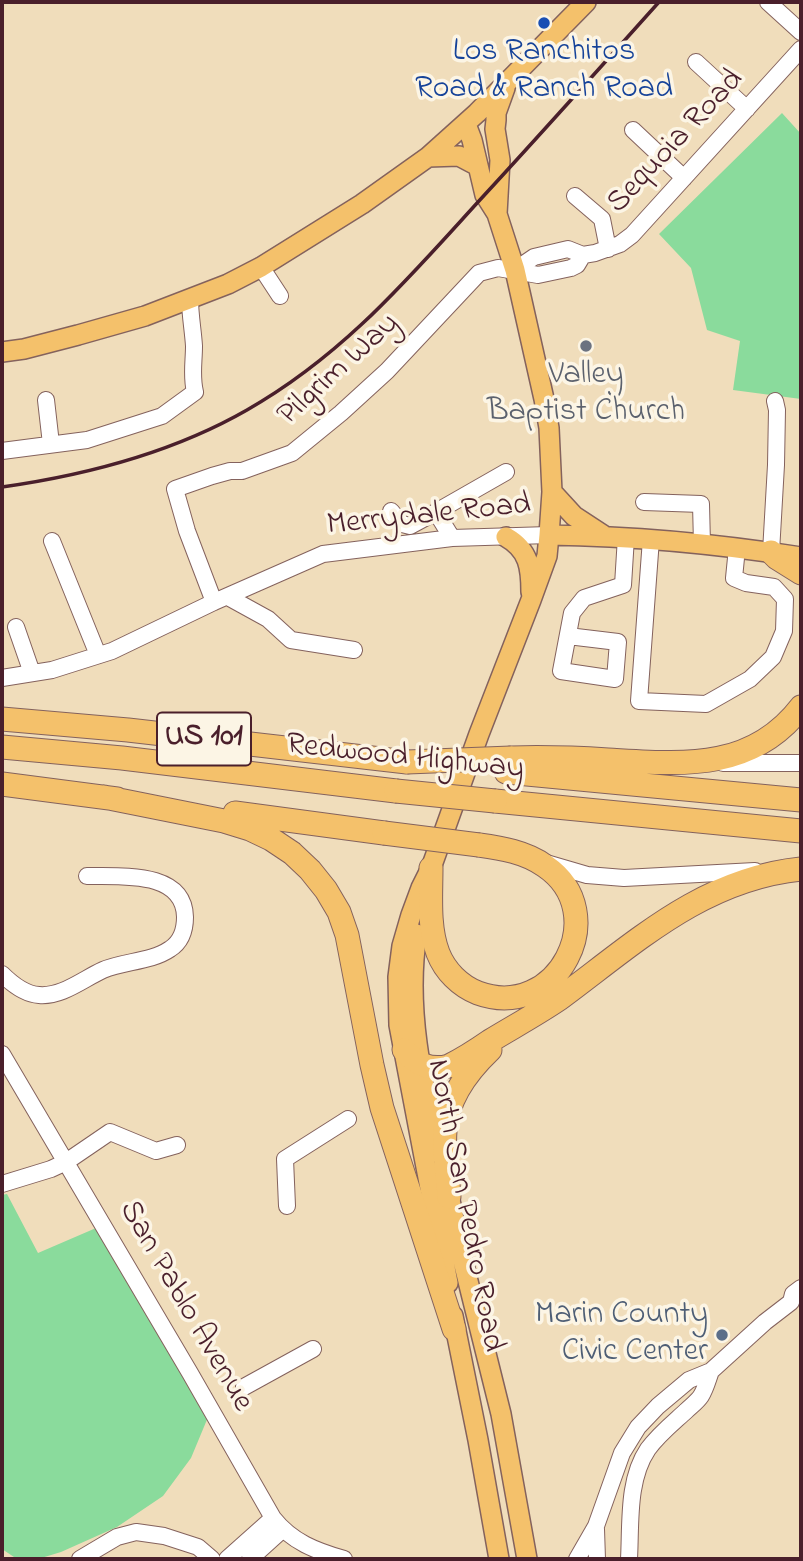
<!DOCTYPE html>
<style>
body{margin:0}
#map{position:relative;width:803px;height:1561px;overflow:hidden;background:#f0ddbb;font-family:"Indie Flower",sans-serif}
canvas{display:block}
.frame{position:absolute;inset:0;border:4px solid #4a1f2b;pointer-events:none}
</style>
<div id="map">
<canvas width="803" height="1561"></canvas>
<div class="frame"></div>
</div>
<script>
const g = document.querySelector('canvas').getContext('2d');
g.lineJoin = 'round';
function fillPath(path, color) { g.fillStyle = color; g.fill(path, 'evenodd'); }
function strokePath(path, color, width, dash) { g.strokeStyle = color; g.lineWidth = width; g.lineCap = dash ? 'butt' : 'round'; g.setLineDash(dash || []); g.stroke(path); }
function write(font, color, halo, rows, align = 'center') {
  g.font = font + ' "Indie Flower",sans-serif'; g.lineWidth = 7; g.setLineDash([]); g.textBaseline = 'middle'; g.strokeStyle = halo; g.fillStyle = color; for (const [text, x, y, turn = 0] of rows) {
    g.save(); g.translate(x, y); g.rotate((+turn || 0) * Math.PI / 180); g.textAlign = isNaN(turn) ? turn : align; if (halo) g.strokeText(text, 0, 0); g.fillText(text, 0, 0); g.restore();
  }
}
const green = new Path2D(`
 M 782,113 L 801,134 L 801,399 L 733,390 L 740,341 L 707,330 L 691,268 L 659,234 Z
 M 7,1194 L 38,1253 L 103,1225 L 211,1410 L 191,1458 L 163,1496 L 117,1527 L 61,1552 L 38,1559 L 17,1559 L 2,1549 L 2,1195 Z`);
const minor = new Path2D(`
 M 768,2 L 801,32
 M 696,62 L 747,109
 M 633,130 L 684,178
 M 575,196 L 602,219 L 608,249
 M 261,267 L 280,296
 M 515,270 L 534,257 L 568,249 L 583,255 L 595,253 L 620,244 L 632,235 L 801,49
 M 46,400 L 51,444
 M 2,451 L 87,440 L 162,416 L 195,392 C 191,376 194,362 194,346 C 193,330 190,315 190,299
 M 644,502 L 701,504 L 702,544
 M 391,511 L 402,524 L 410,526 L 436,512 L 452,538
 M 436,512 L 506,472
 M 651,539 L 639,701 L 706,704 L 750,679 L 773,657 L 784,631 L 785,599 L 774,587 L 746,583 L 734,578 L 737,548
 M 52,541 L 98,655
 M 771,552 L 776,465 L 777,410 L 775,401
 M 228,597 L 268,619 L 291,640 L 354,650
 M 214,602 L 187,531 L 175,489 L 212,476 L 230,471 L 242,471 L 292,453 L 341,413 L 387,371 L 479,273 L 498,268 L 538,275 L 571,268 L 577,265 L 583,255
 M 16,627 L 32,673
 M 568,636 L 618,642 L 615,679 L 561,671 L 572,613 L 584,598 L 623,585 L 626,537
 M 2,678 L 52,670 L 112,651 L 214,602 L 323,554 L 452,538 L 549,535
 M 723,763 L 801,763
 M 546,863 L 587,875 L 624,878 L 755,871
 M 2,974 C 12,984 24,994 39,995 C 62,997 83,979 103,970 C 124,961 151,962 170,949 C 181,942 185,930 185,917 C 184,870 120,877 87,876
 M 2,1054 L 190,1373 L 273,1518 C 292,1542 316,1551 344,1559
 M 2,1184 L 51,1169 L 66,1162 L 110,1132 L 156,1151 L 177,1145
 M 287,1206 L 285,1159 L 348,1119
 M 244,1387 L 313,1349
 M 596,1529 L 597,1559
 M 80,1559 L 117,1537 L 136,1532 L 164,1536 L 198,1547 L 212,1559
 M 227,1559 L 273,1518
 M 250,1559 L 283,1529
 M 577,1559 L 596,1526 L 622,1453 L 638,1427 L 658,1406 L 689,1380 L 711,1371 L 765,1322 L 791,1302 L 793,1294 L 801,1288
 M 629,1559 C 631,1524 627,1480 648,1449 C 659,1434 673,1423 686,1411 C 691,1406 697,1402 701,1396 C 706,1388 708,1379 711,1371`);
const major = new Path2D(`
 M 428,157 L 459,156 L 478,166
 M 497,214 L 500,160 L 495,129 L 496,120 L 496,113 L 505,88
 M 2,352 L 24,349 L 78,335 L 145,316 L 228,284 L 261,267 L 362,204 L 428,157 L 477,113 L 586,2
 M 552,492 L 574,516 L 603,535
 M 549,535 C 634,536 718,544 801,557
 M 506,537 C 529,550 531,568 531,592
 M 417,934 C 405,1007 422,1081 439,1153
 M 446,1182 L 464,1265 L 501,1414 L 527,1559
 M 448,1283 L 399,1025 L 398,977 L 402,946 L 411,915 L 421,888 L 431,868 L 479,734 L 531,600 L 547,556 L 549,535 L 552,492 L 549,428 L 544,399 L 515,270 L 497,214 L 485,195 L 472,140 L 466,124
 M 453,1316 L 478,1440 L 499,1559`);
const highway = new Path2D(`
 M 771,552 L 777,558 L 801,573
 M 2,719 L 128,730 L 407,762
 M 2,747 L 122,758 L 396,791
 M 511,758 C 544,757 576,758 608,760 C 681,764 751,772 801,707
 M 506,772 L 801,800
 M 2,784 L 117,799
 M 104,797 L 224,821 L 250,829 L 271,839 L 292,853 L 310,870 L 326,890 L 339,912 L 347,935 L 372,1065 L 382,1108 L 454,1329
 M 495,801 L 801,831
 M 235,813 L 384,833
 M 431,868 C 431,895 428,927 438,953 C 445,971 460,986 478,993 C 557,1022 614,913 545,866 C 526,852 501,848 479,845
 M 404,1050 C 416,1064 430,1071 449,1066 C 463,1059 477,1050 490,1041 C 513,1027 537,1014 559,999 C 635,943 702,879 801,869
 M 449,1197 C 448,1175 443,1153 445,1131 C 447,1099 468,1071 490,1050`);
const rail = new Path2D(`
 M 2,487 C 87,475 172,453 247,410 C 342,356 406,281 478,202 C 539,136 599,69 659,2`);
const highwayBridge = new Path2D(`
 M 407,762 L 511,758
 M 396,791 L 495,801
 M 384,833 L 479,845`);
const markers = [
 [544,23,7,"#1a4fb4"],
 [586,346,7,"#6b7280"],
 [722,1335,7,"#5c6f8a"]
];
const shields = [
 [204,739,94]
];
const shieldNames = [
 ["US 101",204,739]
];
const transitNames = [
 ["Los Ranchitos",544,54],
 ["Road & Ranch Road",544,91]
];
const streetNames = [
 ["Sequoia Road",677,143,-47],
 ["Pilgrim Way",340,371,-42],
 ["Merrydale Road",429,517,-6],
 ["Redwood Highway",405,759,6],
 ["North San Pedro Road",463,1206,79],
 ["San Pablo Avenue",184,1307,60]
];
const worshipNames = [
 ["Valley",586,377],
 ["Baptist Church",586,414]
];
const serviceNames = [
 ["Marin County",708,1317],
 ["Civic Center",708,1354]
];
fillPath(green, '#8adb9c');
strokePath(minor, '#84625d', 18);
strokePath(major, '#84625d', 22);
strokePath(highway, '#84625d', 25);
strokePath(minor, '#fff', 16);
strokePath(major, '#f4c16b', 19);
strokePath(highway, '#f4c16b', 23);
strokePath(rail, '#4a1f2b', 3.5);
strokePath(highwayBridge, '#84625d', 25, []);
strokePath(highwayBridge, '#f4c16b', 23);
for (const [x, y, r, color] of markers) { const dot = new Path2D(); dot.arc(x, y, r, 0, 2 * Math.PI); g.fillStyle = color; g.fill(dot); strokePath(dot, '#fcf5e5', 2.5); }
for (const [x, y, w] of shields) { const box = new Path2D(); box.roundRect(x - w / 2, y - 26.5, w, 53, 5); g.fillStyle = '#fcf5e5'; g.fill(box); strokePath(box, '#4a1f2b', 2); }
write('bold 30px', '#4a1f2b', null, shieldNames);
write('32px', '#164399', '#fcf5e5', transitNames);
write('32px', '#4a1f2b', '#fcf5e5', streetNames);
write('32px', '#5b616d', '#fcf5e5', worshipNames);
write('32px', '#4e5e75', '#fcf5e5', serviceNames, 'right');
</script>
